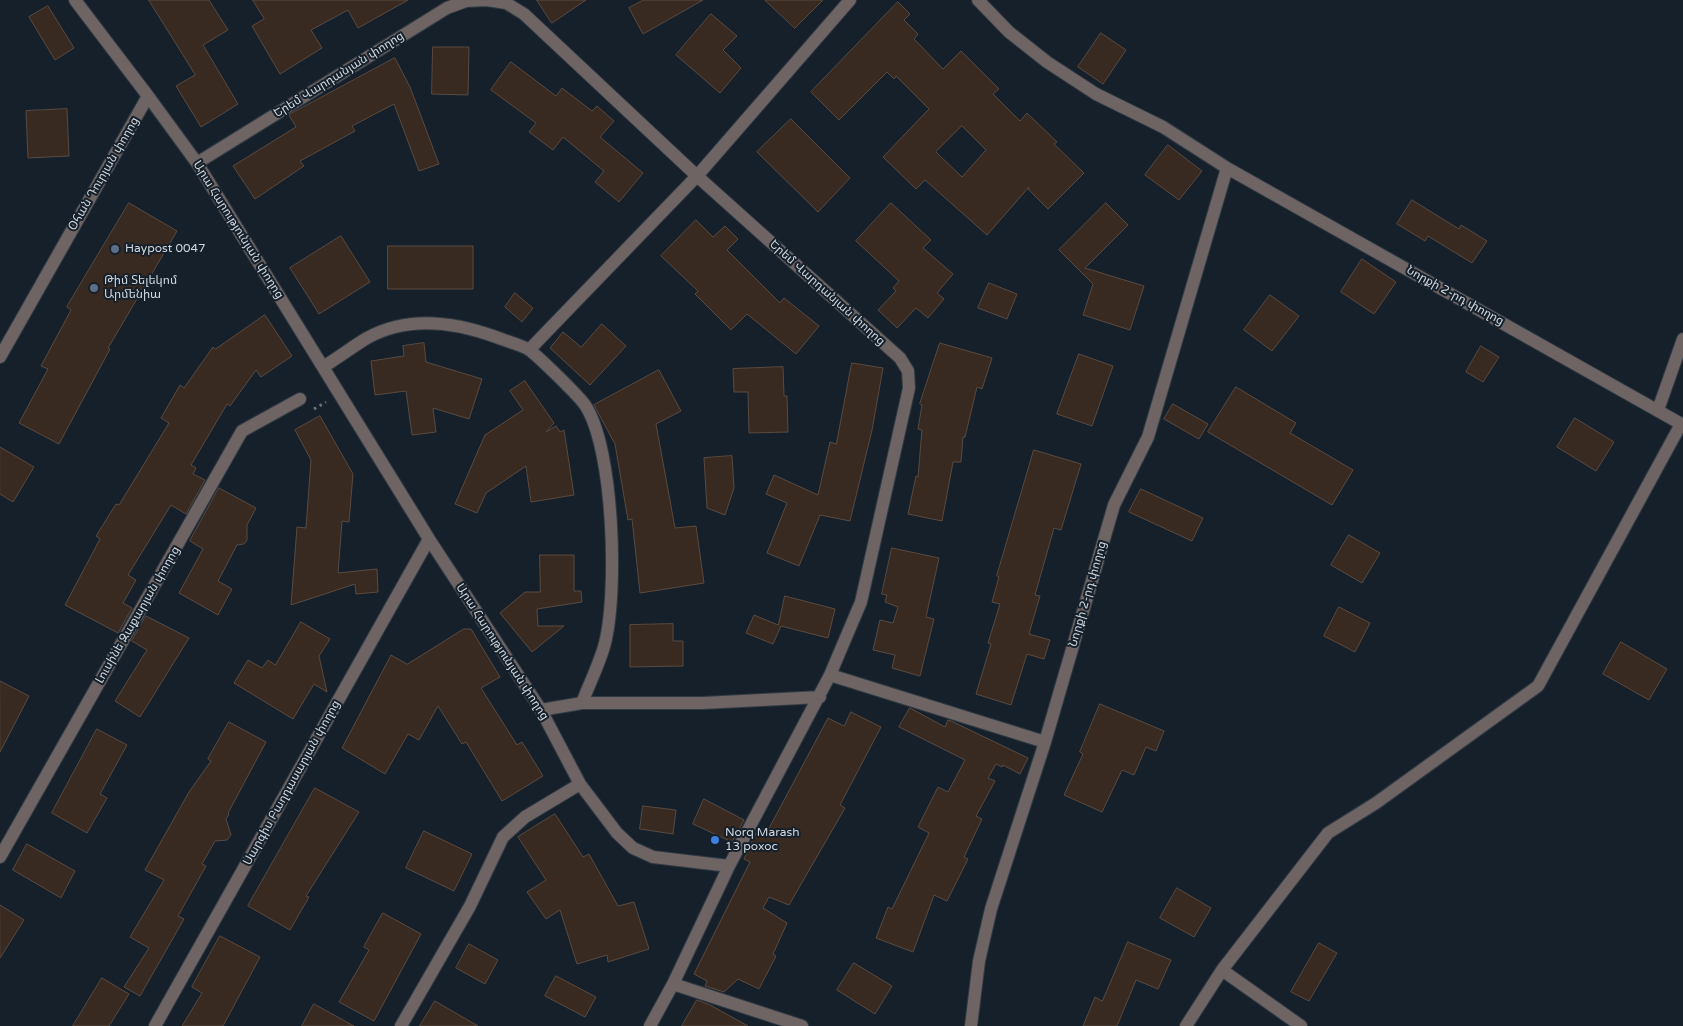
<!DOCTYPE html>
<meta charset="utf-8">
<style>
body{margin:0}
canvas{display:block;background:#16202b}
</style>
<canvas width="1683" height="1026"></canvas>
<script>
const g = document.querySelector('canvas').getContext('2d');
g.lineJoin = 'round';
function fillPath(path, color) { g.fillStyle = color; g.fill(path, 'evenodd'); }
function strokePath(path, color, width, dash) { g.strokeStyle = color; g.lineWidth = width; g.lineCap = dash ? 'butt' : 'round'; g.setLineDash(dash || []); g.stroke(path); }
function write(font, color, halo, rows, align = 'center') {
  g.font = font + ' "Varela Round","Noto Sans Armenian",sans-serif'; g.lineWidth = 4; g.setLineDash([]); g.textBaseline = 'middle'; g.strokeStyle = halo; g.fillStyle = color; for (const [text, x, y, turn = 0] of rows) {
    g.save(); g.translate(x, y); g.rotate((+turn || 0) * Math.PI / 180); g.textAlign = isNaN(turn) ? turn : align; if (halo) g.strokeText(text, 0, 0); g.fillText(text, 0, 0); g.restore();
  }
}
const building = new Path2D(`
 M 149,0 L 209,0 L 228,30 L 203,45 L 238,104 L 201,127 L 176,86 L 195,75 Z
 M 253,0 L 408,0 L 358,28 L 348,10 L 311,30 L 322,48 L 280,74 L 252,26 L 264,19 Z
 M 537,0 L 586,0 L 552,23 Z
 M 644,0 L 703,0 L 643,34 L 629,8 Z
 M 765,0 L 823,0 L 795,28 Z
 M 898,2 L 910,14 L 904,20 L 918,34 L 914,39 L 943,69 L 961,51 L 999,89 L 993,94 L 1020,121 L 1027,113 L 1057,142 L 1054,144 L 1084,173 L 1048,209 L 1028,189 L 1029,187 L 987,235 L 925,180 L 916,189 L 883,157 L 929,109 L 896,76 L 894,79 L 887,72 L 839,120 L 811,92 ZM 962,126 L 986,150 L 962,177 L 936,152 Z
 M 48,6 L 74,48 L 55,60 L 29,17 Z
 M 711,14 L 737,36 L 723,50 L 741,68 L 720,93 L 676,55 Z
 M 1101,33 L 1126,50 L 1103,84 L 1078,67 Z
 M 433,47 L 469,47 L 468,95 L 432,94 Z
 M 395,58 L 410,87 L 439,164 L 419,171 L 394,104 L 352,126 L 355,131 L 300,161 L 304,166 L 255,199 L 233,166 L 296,127 L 289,115 Z
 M 511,62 L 556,96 L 562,88 L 592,111 L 597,106 L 614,121 L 600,137 L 643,173 L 619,202 L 595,182 L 604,171 L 563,137 L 553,150 L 529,132 L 536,123 L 491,90 Z
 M 67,109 L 69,156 L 28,158 L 26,111 Z
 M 791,119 L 850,178 L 818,212 L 757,152 Z
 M 1168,145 L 1202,171 L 1179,200 L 1145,175 Z
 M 1412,200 L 1459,229 L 1461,225 L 1487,241 L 1472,263 L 1428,236 L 1425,241 L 1397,224 Z
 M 129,203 L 177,231 L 108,348 L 110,349 L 59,444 L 19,423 L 48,369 L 41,366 L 71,310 L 67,307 Z
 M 891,203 L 931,240 L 923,248 L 953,274 L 937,293 L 944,299 L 928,318 L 916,308 L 897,328 L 878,310 L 896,291 L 893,288 L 899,281 L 856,241 Z
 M 1106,203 L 1128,225 L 1085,268 L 1144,286 L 1130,330 L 1083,315 L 1093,284 L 1059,250 Z
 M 696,220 L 713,237 L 725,226 L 738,239 L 727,250 L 780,303 L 784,298 L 819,326 L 796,354 L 747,314 L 731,330 L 695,294 L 698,291 L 661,256 Z
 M 341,236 L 370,282 L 319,314 L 290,268 Z
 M 388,246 L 473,246 L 473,289 L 388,289 Z
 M 1362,259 L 1396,282 L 1374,314 L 1341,292 Z
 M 989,283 L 1017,294 L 1007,319 L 978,308 Z
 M 515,293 L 533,308 L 522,322 L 505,307 Z
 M 1270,295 L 1299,316 L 1272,351 L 1244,330 Z
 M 265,315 L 292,356 L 261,377 L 256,370 L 230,406 L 227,404 L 191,465 L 196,468 L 193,474 L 205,480 L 186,514 L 171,505 L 128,575 L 136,580 L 123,603 L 132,608 L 118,633 L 65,605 L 100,539 L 96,536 L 116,504 L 119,505 L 169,423 L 161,418 L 180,385 L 184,388 L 213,347 L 215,349 Z
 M 602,324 L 626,346 L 590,385 L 550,348 L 563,332 L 581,347 Z
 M 424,343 L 426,362 L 482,379 L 469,419 L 433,408 L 436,432 L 412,435 L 406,391 L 375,395 L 371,361 L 404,356 L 403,346 Z
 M 940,343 L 992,358 L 982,389 L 977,387 L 965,437 L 963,437 L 961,462 L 953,462 L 942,521 L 908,514 L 916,476 L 918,477 L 922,430 L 918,429 L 922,405 L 920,404 Z
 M 1481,346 L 1499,357 L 1483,382 L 1466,372 Z
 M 1079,354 L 1113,366 L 1092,426 L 1057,414 Z
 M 852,363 L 883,368 L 872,430 L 850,521 L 820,515 L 799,566 L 767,553 L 787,503 L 766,494 L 774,475 L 818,495 L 830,442 L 836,444 Z
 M 783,367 L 784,396 L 787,396 L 788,432 L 749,433 L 748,392 L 734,392 L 733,369 Z
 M 659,370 L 681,411 L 656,424 L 675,528 L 696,526 L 704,583 L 640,593 L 632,519 L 628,520 L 615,444 L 594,405 Z
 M 525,381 L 554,423 L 546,432 L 556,426 L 560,432 L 564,430 L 574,495 L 531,502 L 526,466 L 486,493 L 477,513 L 455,504 L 485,435 L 523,410 L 510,391 Z
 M 1236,387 L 1296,423 L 1290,433 L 1353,470 L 1332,505 L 1208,432 Z
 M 1173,404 L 1208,424 L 1199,439 L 1164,419 Z
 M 320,416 L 353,474 L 349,522 L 342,521 L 338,573 L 377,569 L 378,592 L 356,594 L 355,584 L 291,605 L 297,527 L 306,528 L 311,460 L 295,430 Z
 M 1575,418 L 1614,442 L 1596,471 L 1557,447 Z
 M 0,447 L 34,467 L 13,502 L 0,494 Z
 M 1034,450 L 1081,464 L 1061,530 L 1054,528 L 1035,595 L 1040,596 L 1029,634 L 1050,640 L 1044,659 L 1027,654 L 1011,705 L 976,694 L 991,644 L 988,643 L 1000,604 L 992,602 L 999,577 L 997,576 Z
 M 732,456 L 734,488 L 725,515 L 707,508 L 704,458 Z
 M 219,488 L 256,508 L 247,525 L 247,540 L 244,544 L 237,545 L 218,581 L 232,589 L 218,615 L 179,593 L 203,549 L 190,541 Z
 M 1141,489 L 1203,518 L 1192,541 L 1129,512 Z
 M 1349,535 L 1380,553 L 1362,583 L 1331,565 Z
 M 892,548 L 939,558 L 926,617 L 934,619 L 920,676 L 892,668 L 895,655 L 873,650 L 880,620 L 893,623 L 898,607 L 885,602 L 887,595 L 882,594 Z
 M 540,555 L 574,555 L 574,591 L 581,591 L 582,602 L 537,609 L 538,626 L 564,626 L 532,652 L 500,613 L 525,592 L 540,592 Z
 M 785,596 L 835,609 L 828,638 L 781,626 L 773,644 L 746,633 L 754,615 L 778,625 Z
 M 1339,607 L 1370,623 L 1355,652 L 1324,636 Z
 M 146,616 L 189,638 L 140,717 L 115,701 L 147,650 L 132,641 Z
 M 301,622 L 330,639 L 319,656 L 327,692 L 314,684 L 293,719 L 234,683 L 248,660 L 262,668 L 268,660 L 275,665 Z
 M 673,624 L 673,641 L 683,641 L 683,666 L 630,667 L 630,625 Z
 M 464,629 L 471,629 L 500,677 L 481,688 L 517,745 L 522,742 L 543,776 L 502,801 L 466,742 L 462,744 L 438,706 L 419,740 L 408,734 L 385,774 L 342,748 L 391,655 L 407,664 Z
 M 1621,642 L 1667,669 L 1649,700 L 1603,674 Z
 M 0,681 L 29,696 L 0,752 Z
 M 1100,704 L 1164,731 L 1156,751 L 1146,747 L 1134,775 L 1122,770 L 1102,812 L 1064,795 L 1083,754 L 1080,752 Z
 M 910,708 L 945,727 L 948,720 L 951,721 L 1028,758 L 1020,774 L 1003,765 L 1002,767 L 996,764 L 988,778 L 995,781 L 976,816 L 982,819 L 964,857 L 968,859 L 947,901 L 934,895 L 913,952 L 876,938 L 888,907 L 892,909 L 929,833 L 918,827 L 938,787 L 948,792 L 965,760 L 899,727 Z
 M 851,712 L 881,727 L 840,805 L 845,808 L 789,905 L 769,897 L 763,908 L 787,923 L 773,954 L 776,956 L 759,989 L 738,979 L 724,992 L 705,986 L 707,981 L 694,974 L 750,862 L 744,859 L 758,828 L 767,832 L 828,718 L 844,726 Z
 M 229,722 L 266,742 L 228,813 L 229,814 L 226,819 L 231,835 L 227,840 L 215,841 L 202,864 L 206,866 L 178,916 L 184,919 L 140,996 L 124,987 L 149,948 L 130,937 L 164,880 L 145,870 L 189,792 L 211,761 L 208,759 Z
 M 97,729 L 127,745 L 100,794 L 107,798 L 87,833 L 52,813 Z
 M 315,788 L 359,812 L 306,896 L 309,897 L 290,930 L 248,906 Z
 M 704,799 L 744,820 L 732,842 L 693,824 Z
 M 643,806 L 676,810 L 673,834 L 640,829 Z
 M 555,814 L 583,857 L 589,854 L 618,906 L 634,902 L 649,949 L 608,962 L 607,955 L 577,964 L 560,910 L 546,919 L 527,892 L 546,880 L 518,837 Z
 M 424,831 L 472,854 L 454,891 L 406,868 Z
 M 27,844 L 75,871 L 61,898 L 13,870 Z
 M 1177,888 L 1211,908 L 1194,937 L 1160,918 Z
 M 0,905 L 24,920 L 0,958 Z
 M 383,913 L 421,934 L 374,1021 L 339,1002 L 369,950 L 364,947 Z
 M 220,936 L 260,957 L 223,1026 L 182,1026 L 202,993 L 192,987 Z
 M 1128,942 L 1171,960 L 1158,989 L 1136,980 L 1117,1026 L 1083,1026 L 1095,997 L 1102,1001 Z
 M 1319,943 L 1337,953 L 1309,1001 L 1291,992 Z
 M 469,944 L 498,960 L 485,984 L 456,968 Z
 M 854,963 L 892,986 L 875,1014 L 837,990 Z
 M 556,976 L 596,997 L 585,1017 L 545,996 Z
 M 102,978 L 129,994 L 109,1026 L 73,1026 Z
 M 697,1000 L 710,1005 L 748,1026 L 682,1026 Z
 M 435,1001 L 478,1026 L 420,1026 Z
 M 314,1004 L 354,1026 L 302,1026 Z`);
const path = new Path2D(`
 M 314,409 L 326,402`);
const minor = new Path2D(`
 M 487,0 L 506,3 L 524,14 L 697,176 L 900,358 L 908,371 L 909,388 L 861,602 L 830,675 L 729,866 L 673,984 L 650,1026
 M 978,0 L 1009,32 L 1047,62 L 1096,94 L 1163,127 L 1227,168 L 1683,425
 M 148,96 L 197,163 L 429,539 L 541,710 L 580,784 L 617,833 L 633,848 L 653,857 L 729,866
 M 197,163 L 447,8 L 466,1 L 486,0
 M 529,350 L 697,176 L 850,0
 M 0,357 L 148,96 L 75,0
 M 323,367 C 338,358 352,347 367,338 C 408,315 455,322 496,337 C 506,341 518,344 528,349 C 537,355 578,395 585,405 C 614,448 618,592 605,643 C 600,663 589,684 582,703
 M 1658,410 L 1683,339
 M 830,675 L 1045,742
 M 541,710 L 582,703 L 703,703 L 820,697
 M 0,857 L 242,431 L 300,399
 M 1222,970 L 1328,833 L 1376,803 L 1538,686 L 1681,424
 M 673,984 L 802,1026
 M 155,1026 L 429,539
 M 401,1026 L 470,906 L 503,837 L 525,817 L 580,784
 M 971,1026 L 979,961 L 991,909 L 1045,742 L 1114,505 L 1148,437 L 1227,168
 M 1186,1026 L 1222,970 L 1301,1026`);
const markers = [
 [115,249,5,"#5c6f8a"],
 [94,288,5,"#5c6f8a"],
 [715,840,5,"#3f7fe0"]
];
const streetNames = [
 ["Երեմ Վարդանյան փողոց",339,75,-32],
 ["Օհան Դուրյան փողոց",104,174,-60],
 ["Արա Հարությունյան փողոց",238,230,58],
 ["Երեմ Վարդանյան փողոց",827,293,42],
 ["Նորքի 2-րդ փողոց",1455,296,29],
 ["Նորքի 2-րդ փողոց",1088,594,-74],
 ["Լուսինե Զաքարյան փողոց",138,615,-60],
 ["Արա Հարությունյան փողոց",502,652,57],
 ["Սարգիս Բաղդասարյան փողոց",292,783,-61]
];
const poiNames = [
 ["Haypost 0047",125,249],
 ["Թիմ Տելեկոմ",104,281],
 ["Արմենիա",104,295],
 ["Norq Marash",725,833],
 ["13 poxoc",725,847]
];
fillPath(building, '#382a21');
strokePath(building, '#594a40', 1);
strokePath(minor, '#303a44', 14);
strokePath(path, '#6a737d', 3, [2.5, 4]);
strokePath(minor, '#6d6463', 12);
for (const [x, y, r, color] of markers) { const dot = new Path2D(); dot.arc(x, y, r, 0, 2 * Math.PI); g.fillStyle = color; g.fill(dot); strokePath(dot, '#16202b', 2); }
write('12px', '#d0d7df', '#16202b', streetNames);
write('12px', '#d0d7df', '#16202b', poiNames, 'left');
</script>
